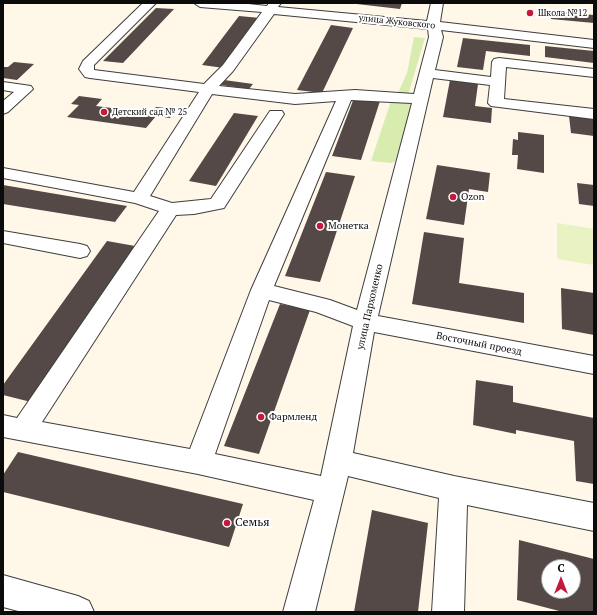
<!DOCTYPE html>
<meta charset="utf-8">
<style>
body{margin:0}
#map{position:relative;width:597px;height:615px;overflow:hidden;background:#fff7e8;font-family:"PT Serif",serif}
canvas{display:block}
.frame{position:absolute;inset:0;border:4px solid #0b0b0b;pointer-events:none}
.north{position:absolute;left:541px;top:559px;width:40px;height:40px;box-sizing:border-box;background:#fff;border:1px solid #9d9d9d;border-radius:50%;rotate:0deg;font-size:11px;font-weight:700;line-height:16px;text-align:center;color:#0b0b0b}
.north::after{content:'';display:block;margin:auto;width:14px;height:18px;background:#c4193c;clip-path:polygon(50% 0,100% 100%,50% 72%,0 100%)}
</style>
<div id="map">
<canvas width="597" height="615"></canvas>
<div class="frame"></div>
<div class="north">С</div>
</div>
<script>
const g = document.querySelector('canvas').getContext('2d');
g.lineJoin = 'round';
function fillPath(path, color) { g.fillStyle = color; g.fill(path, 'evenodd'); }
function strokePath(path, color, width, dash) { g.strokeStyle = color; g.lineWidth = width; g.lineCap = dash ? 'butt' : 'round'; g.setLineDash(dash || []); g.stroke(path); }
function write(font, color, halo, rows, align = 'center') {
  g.font = font + ' "PT Serif",serif'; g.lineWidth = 4; g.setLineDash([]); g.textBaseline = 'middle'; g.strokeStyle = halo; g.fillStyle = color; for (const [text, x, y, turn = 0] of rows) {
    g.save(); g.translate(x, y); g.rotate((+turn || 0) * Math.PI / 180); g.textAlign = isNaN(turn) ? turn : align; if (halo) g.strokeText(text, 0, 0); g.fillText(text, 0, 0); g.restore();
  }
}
const green = new Path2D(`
 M 414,37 L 425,38 L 408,95 L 397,95 L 407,73 Z
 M 392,98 L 410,101 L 414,104 L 395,162 L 391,163 L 371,161 Z`);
const pitch = new Path2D(`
 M 557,223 L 594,229 L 594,265 L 557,259 Z`);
const building = new Path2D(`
 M 348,3 L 402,3 L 400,9 Z
 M 156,8 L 174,9 L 123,63 L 103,61 Z
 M 551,11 L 594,15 L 594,23 L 551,19 Z
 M 239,16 L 260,18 L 224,68 L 202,65 Z
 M 331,25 L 353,28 L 322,93 L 297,90 Z
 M 463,38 L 530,45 L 530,56 L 486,51 L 483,70 L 457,67 Z
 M 545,46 L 594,51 L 594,63 L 545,57 Z
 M 14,62 L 34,64 L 17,80 L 3,78 L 3,67 L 8,67 Z
 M 224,80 L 253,84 L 249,89 L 221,85 Z
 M 450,80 L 478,84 L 475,106 L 492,108 L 491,123 L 443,117 Z
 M 79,96 L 102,99 L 96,106 L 151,113 L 156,107 L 177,109 L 170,118 L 156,116 L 146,128 L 67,117 L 79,105 L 71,104 Z
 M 354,98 L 380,101 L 361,160 L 332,156 Z
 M 234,113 L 258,116 L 216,186 L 189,181 Z
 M 569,116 L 594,119 L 594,136 L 571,133 Z
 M 518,132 L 544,135 L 544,173 L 517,169 L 518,155 L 512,155 L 513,139 L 518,140 Z
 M 437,165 L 490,173 L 488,192 L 469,189 L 464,225 L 426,219 Z
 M 326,172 L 355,176 L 320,282 L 285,276 Z
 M 577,183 L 594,185 L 594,206 L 579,204 Z
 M 3,185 L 127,206 L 115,222 L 3,204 Z
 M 424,232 L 464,238 L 459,283 L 524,293 L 524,323 L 412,304 Z
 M 107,241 L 135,246 L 31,402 L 3,395 L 3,385 Z
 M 561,288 L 594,293 L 594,335 L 562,329 Z
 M 280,304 L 310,310 L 259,454 L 224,446 Z
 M 476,380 L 513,386 L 513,402 L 594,418 L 594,484 L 576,481 L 574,441 L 516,430 L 516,434 L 473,425 Z
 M 18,452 L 243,504 L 229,547 L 3,492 L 3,475 Z
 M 372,510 L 428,523 L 418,612 L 354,612 Z
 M 519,540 L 594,559 L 594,612 L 563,612 L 517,600 ZM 549,567 L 573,567 L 573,591 L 549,591 Z`);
const minor = new Path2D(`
 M 143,3 L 156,3 L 94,65 L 94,70 L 204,84 L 223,65 L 262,12 L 200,7 L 194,3 L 239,3 L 267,6 L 269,3 L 281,3 L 278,7 L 427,21 L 431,3 L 443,3 L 440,22 L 594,40 L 594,48 L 441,30 L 443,37 L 435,70 L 491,77 L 492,62 L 494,59 L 499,58 L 594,69 L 594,77 L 506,67 L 504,99 L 594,109 L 594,119 L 491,106 L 488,103 L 490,85 L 433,78 L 378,316 L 594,356 L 594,374 L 374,332 L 353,453 L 454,476 L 594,503 L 594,531 L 467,505 L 464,612 L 432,612 L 439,498 L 348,476 L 315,612 L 283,612 L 314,500 L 198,474 L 3,437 L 3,415 L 17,418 L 159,211 L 135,203 L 3,178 L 3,168 L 134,192 L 199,92 L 90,78 L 85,77 L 79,69 L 83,61 ZM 274,14 L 428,29 L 429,37 L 414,94 L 355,90 L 295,94 L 219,86 L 233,71 ZM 212,94 L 295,104 L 336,101 L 251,290 L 190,449 L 42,422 L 176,215 L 194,214 L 224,208 L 284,114 L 282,111 L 270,111 L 211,199 L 172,203 L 150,196 ZM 351,100 L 412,103 L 357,310 L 330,300 L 274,286 ZM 269,300 L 316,312 L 353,326 L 321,476 L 215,454 Z
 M 3,82 L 31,86 L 33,89 L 8,112 L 3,114 L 3,101 L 14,92 L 3,90 Z
 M 3,231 L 80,244 L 87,246 L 90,251 L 87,256 L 80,258 L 3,243 Z
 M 3,575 L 78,596 L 89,601 L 94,612 L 22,612 L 3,607 Z`);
const markers = [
 [530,13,4,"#c4193c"],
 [104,112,4,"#c4193c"],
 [453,197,4,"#c4193c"],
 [320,226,4,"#c4193c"],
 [261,417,4,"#c4193c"],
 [227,523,4,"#c4193c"]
];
const farPoinames = [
 ["Школа №12",538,13],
 ["Детский сад № 25",112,112]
];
const farStreetnames = [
 ["улица Жуковского",397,22,6]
];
const poiNames = [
 ["Ozon",461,197],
 ["Монетка",328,226],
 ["Фармленд",269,417]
];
const streetNames = [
 ["улица Пархоменко",370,307,-77],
 ["Восточный проезд",479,344,11]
];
const nearPoinames = [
 ["Семья",235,523]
];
fillPath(green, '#d8ecb0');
fillPath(pitch, '#e9f2c2');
fillPath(building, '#544946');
strokePath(minor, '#3e3e3e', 2);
fillPath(minor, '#fff');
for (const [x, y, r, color] of markers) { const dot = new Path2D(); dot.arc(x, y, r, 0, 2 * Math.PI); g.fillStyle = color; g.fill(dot); strokePath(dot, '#fff', 1.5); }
write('9px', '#0b0b0b', '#fff', farPoinames, 'left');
write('9px', '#0b0b0b', '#fff', farStreetnames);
write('10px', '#0b0b0b', '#fff', poiNames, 'left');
write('10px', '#0b0b0b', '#fff', streetNames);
write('12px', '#0b0b0b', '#fff', nearPoinames, 'left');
</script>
